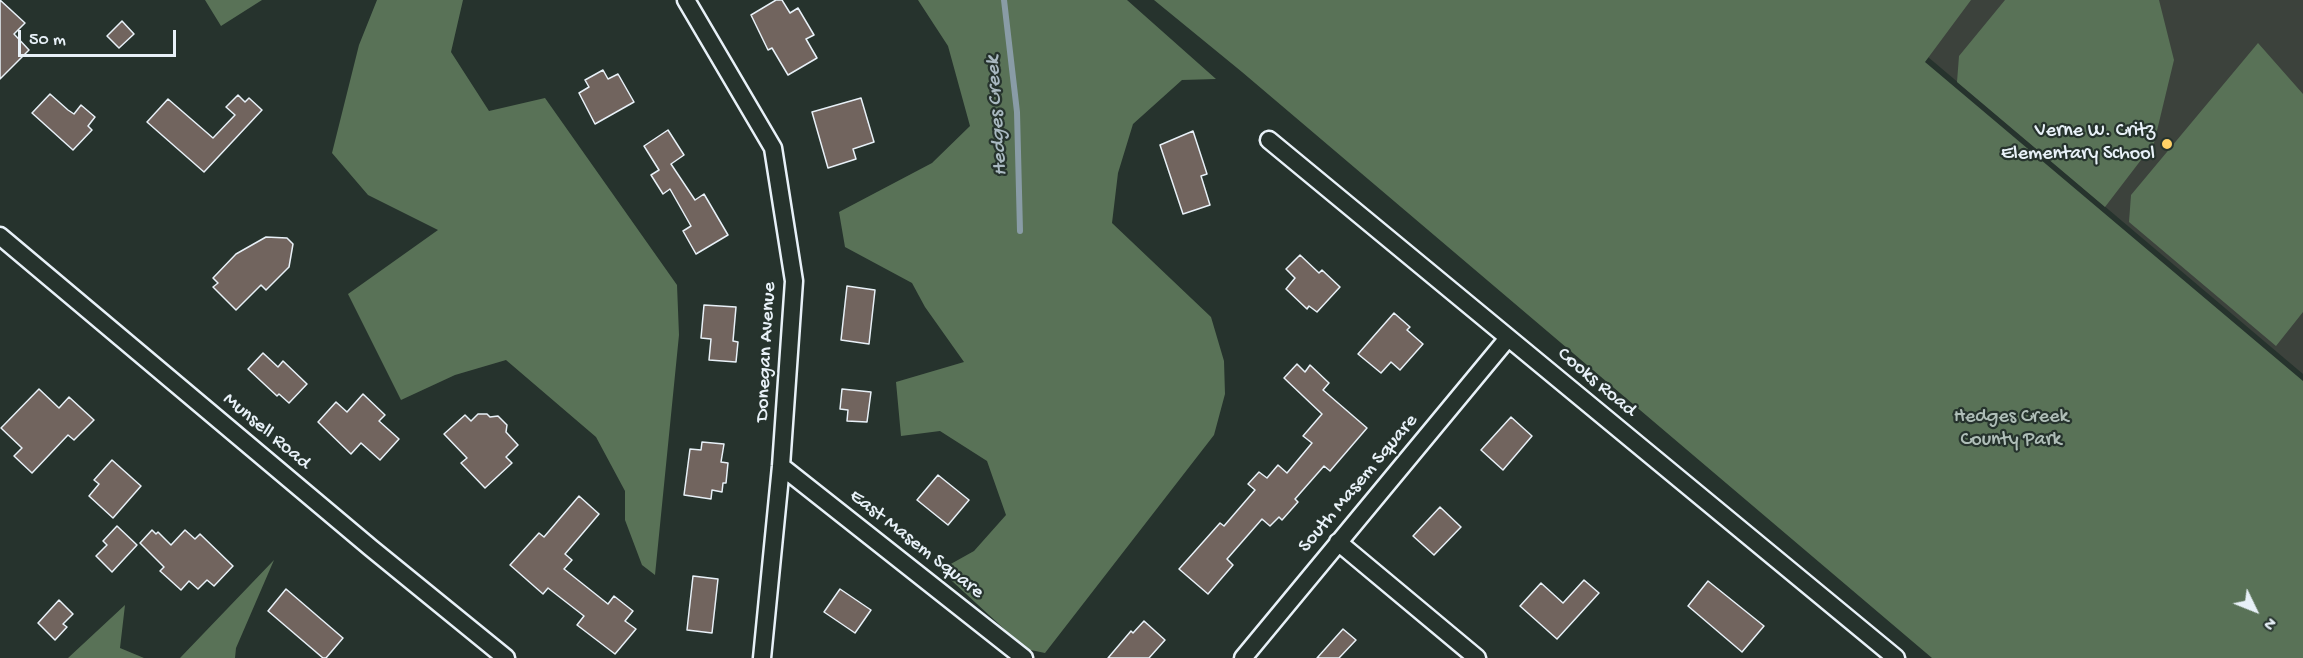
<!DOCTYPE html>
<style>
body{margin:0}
#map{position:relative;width:2303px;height:658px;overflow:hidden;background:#26332d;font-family:"Gochi Hand",sans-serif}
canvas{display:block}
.north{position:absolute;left:2225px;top:580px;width:60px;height:60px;-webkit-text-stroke:4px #26332d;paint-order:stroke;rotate:133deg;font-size:16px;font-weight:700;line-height:24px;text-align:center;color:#e8f1f8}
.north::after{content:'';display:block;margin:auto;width:21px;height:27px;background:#e8f1f8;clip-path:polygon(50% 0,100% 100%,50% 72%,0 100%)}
.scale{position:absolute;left:18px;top:30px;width:158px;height:27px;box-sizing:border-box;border:3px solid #e8f1f8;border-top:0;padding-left:8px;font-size:18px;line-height:21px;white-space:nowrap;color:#e8f1f8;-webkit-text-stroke:4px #26332d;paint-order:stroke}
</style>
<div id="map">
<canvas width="2303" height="658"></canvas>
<div class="north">N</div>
<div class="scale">50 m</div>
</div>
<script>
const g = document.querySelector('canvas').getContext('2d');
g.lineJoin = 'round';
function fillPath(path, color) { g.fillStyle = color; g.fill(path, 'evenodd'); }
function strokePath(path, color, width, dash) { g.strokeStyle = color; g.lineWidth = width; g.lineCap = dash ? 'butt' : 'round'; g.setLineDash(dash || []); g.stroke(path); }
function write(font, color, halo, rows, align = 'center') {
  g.font = font + ' "Gochi Hand",sans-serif'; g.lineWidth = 4.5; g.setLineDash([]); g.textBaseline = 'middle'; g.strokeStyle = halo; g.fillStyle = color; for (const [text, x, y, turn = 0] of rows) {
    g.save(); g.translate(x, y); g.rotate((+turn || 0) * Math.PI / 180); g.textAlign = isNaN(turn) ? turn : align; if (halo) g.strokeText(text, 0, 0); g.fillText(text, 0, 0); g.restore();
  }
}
const built = new Path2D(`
 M 1953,0 L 2303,0 L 2303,374 L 1915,46 Z`);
const green = new Path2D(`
 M 205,0 L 262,0 L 221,26 Z
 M 377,0 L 463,0 L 451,52 L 489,111 L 545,98 L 677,285 L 679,335 L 655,575 L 642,565 L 625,520 L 625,491 L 596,437 L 506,360 L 455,375 L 401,400 L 348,294 L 438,230 L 368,195 L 332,153 L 359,45 Z
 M 918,0 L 1127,0 L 1216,79 L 1182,80 L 1133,124 L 1118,173 L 1112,223 L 1211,317 L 1224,361 L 1225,394 L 1214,435 L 1045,653 L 1026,649 L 940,570 L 974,551 L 1006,515 L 987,461 L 940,431 L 901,436 L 896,382 L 964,362 L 925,307 L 912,283 L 845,247 L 839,212 L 932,163 L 970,126 L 948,46 Z
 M 1154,0 L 1971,0 L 1925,62 L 2303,381 L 2303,658 L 1932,658 L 1242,72 Z
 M 2005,0 L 2159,0 L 2174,60 L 2154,143 L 2105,207 L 1957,82 L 1959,56 Z
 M 2258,43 L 2303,94 L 2303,312 L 2276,346 L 2129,222 L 2131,195 Z
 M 274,560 L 236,648 L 235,658 L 180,658 Z
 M 125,605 L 120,648 L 144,658 L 68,658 Z`);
const stream = new Path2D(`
 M 1004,0 L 1017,112 L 1020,231`);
const building = new Path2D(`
 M 0,0 L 25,23 L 14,34 L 29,50 L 0,79 Z
 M 776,0 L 782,0 L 790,13 L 798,8 L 814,35 L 806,39 L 817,58 L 788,75 L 772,48 L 768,50 L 751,15 Z
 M 122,21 L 134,34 L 119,48 L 107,36 Z
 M 603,70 L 608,79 L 618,74 L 634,102 L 595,124 L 579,93 L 589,87 L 585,80 Z
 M 50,94 L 68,110 L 74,114 L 81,105 L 95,117 L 88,126 L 92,130 L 73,150 L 32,113 Z
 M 238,95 L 245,102 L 249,98 L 262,110 L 204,172 L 147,122 L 168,99 L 213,138 L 235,115 L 226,107 Z
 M 861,98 L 874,142 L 853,149 L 856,159 L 828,168 L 812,112 Z
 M 668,130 L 684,155 L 671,164 L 695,200 L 704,194 L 728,235 L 696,254 L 683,231 L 691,226 L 670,189 L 663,194 L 651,175 L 659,170 L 644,146 Z
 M 1193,131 L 1207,174 L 1201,176 L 1210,205 L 1183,214 L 1160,145 Z
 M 266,237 L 287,238 L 293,244 L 289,267 L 266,290 L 261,285 L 236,310 L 213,287 L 218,283 L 213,278 L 236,254 Z
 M 1300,255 L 1319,273 L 1322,270 L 1340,287 L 1317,312 L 1309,306 L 1307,309 L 1286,289 L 1295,278 L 1286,269 Z
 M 847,286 L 875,290 L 869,344 L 841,340 Z
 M 704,305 L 736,307 L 733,341 L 738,342 L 736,362 L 709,360 L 711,339 L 701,338 Z
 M 1394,313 L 1410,327 L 1407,330 L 1423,344 L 1400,370 L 1391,362 L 1381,373 L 1358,354 Z
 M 263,353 L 278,367 L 283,361 L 307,384 L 289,403 L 279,394 L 277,396 L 248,369 Z
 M 1297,364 L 1305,372 L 1310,365 L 1329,383 L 1323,390 L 1367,428 L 1330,471 L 1324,466 L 1295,499 L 1298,502 L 1282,520 L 1279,517 L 1270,526 L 1262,519 L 1227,559 L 1233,565 L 1208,594 L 1179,569 L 1220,523 L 1224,526 L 1255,490 L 1248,484 L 1259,472 L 1267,478 L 1278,465 L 1287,473 L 1312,443 L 1303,436 L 1322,414 L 1284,378 Z
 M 39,389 L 59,408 L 69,397 L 94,420 L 74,440 L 68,435 L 32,473 L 14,456 L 22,448 L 1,428 Z
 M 842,389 L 871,392 L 867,422 L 847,421 L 848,410 L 840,409 Z
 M 363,394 L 385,415 L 379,421 L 399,439 L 380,460 L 361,443 L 351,454 L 318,422 L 336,402 L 347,412 Z
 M 478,414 L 487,414 L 490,417 L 498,416 L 507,425 L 506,432 L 518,445 L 506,457 L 512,463 L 485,488 L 461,463 L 467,458 L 444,434 L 465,415 L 471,421 Z
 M 1511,417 L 1532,436 L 1503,470 L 1481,450 Z
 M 702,442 L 724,444 L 721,462 L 728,463 L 726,483 L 723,483 L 722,492 L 712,490 L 711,499 L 684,495 L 690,449 L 701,450 Z
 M 112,460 L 141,486 L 113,518 L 89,496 L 99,484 L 94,480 Z
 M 938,475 L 969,500 L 948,525 L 917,500 Z
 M 579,496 L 599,514 L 565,554 L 572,560 L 564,569 L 608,604 L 614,596 L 633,611 L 625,621 L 636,629 L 615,654 L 577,625 L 584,616 L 548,588 L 543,594 L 510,565 L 539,533 L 544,537 Z
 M 1440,507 L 1461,527 L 1434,555 L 1413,536 Z
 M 117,526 L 137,545 L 112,572 L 96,556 L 107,545 L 103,541 Z
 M 152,530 L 156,534 L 158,532 L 171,545 L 185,530 L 195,539 L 200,534 L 233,566 L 214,586 L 207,580 L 198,589 L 189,581 L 181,590 L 160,571 L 164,567 L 140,543 Z
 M 693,576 L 718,579 L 712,633 L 687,630 Z
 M 1584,580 L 1599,593 L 1557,639 L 1520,606 L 1541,583 L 1563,603 Z
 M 1708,581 L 1764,626 L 1742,652 L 1688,606 Z
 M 286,589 L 343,638 L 326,658 L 323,658 L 268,611 Z
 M 840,589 L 871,610 L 855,633 L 824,612 Z
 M 59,600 L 73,614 L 63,624 L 67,627 L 55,640 L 38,623 Z
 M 1144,621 L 1165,640 L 1149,658 L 1108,658 L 1131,631 L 1133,633 Z
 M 1343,629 L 1356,640 L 1339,658 L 1317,658 Z`);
const street = new Path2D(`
 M 686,0 L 773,148 L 794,281 L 781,466 L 762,658
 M 1269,140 L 1896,658
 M 0,236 L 371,548 L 506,658
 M 781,466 L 1024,658
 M 1338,542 L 1477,658
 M 1243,658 L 1508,338`);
const markers = [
 [2167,144,6,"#ffd166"]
];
const poiNames = [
 ["Verne W. Critz",2155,132],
 ["Elementary School",2155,155]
];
const streetNames = [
 ["Donegan Avenue",767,352,-87],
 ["Cooks Road",1596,383,40],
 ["Munsell Road",266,432,40],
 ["South Masem Square",1359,484,-50],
 ["East Masem Square",916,545,38]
];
const parkNames = [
 ["Hedges Creek",2011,418],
 ["County Park",2011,441]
];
const waterNames = [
 ["Hedges Creek",998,116,-94]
];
fillPath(built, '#3c423c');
fillPath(green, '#597257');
strokePath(stream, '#899ca6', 6);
fillPath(building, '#71645e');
strokePath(building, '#e8f1f8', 1.5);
strokePath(street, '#e8f1f8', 21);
strokePath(street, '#26332d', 16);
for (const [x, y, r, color] of markers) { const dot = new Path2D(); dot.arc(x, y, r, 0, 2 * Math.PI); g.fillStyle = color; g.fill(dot); strokePath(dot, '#26332d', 2); }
write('20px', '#e8f1f8', '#26332d', poiNames, 'right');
write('20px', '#e8f1f8', '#26332d', streetNames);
write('20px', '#afbeb8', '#26332d', parkNames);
write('italic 21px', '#a9b9c1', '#26332d', waterNames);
</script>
